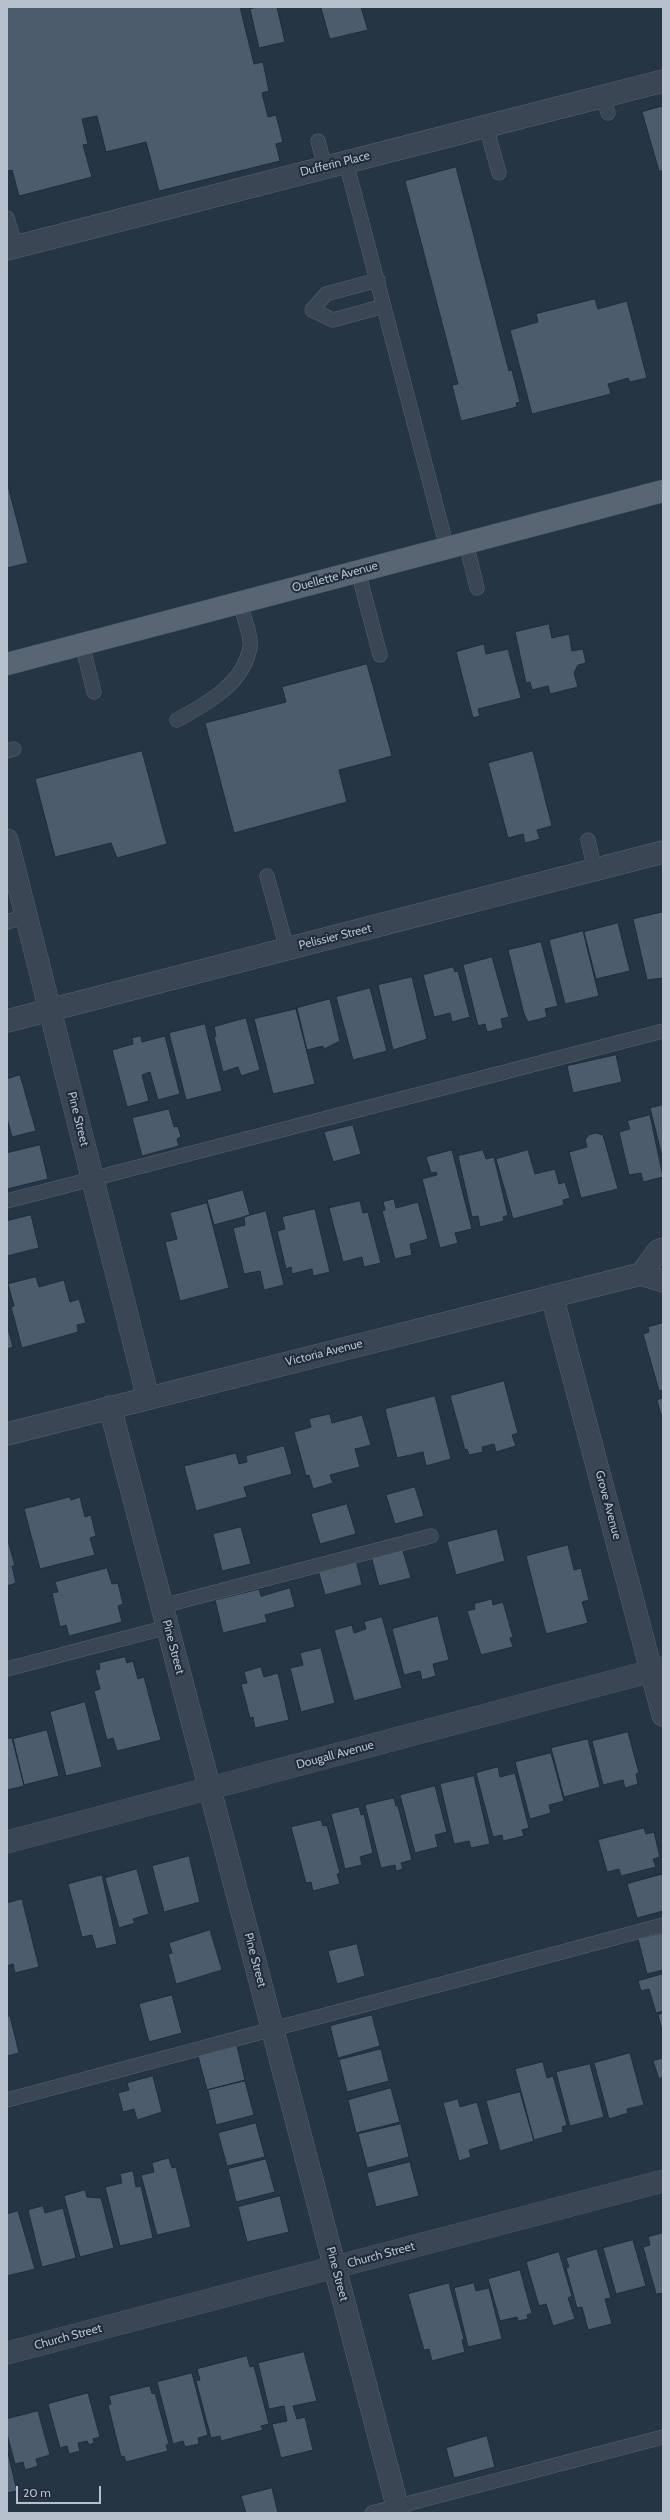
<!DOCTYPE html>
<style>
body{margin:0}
#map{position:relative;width:670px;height:2520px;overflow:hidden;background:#253544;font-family:Cabin,sans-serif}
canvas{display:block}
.frame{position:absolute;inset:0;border:8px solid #b7c1cd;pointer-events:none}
.scale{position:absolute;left:16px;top:2486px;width:85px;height:18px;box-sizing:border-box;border:2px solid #b7c1cd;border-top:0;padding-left:5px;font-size:12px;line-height:14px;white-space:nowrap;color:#b7c1cd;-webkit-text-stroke:3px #1e2b39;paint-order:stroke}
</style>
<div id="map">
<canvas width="670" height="2520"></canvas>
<div class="frame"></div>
<div class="scale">20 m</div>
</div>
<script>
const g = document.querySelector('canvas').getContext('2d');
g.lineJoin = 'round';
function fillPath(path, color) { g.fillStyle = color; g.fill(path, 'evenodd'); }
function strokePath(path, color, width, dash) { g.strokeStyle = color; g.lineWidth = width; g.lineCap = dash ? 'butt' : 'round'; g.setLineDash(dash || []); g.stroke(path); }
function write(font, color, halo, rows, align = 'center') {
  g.font = font + ' Cabin,sans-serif'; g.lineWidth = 4; g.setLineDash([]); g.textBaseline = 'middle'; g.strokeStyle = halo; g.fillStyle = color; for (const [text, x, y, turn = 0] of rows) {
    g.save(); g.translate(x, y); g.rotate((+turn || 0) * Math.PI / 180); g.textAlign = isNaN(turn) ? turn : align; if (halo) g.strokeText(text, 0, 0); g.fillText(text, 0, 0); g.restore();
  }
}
const building = new Path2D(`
 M 7,7 L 240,7 L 254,64 L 263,62 L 269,91 L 262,93 L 268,117 L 276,115 L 283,142 L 276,144 L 280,161 L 159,191 L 146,142 L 106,152 L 97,116 L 82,119 L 88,144 L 83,145 L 92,177 L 19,196 L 12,170 L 7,171 Z
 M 259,7 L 277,7 L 285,42 L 259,48 L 250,9 Z
 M 321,7 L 361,7 L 368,30 L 330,39 Z
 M 663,106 L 663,171 L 659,171 L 642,112 Z
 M 456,167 L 509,371 L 512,370 L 520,402 L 516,403 L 517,407 L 461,421 L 452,385 L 458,384 L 405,181 Z
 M 595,299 L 598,309 L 627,301 L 647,378 L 630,382 L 628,378 L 608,384 L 611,394 L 532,414 L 510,330 L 538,322 L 536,314 Z
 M 7,482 L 28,563 L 7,568 Z
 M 549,624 L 552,638 L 569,634 L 572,651 L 583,649 L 586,663 L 578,665 L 574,673 L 578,687 L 550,694 L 548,686 L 532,690 L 530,682 L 526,683 L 515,632 Z
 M 484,644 L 486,654 L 508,649 L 521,698 L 478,709 L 480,716 L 473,718 L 456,652 Z
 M 367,664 L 392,756 L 339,770 L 347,802 L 234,833 L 205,723 L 286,702 L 282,687 Z
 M 142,751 L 167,844 L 117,858 L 111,843 L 55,857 L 35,779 Z
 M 533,751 L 552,826 L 537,830 L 540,839 L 525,843 L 523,834 L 508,838 L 488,763 Z
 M 663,912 L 663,978 L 647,980 L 633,919 Z
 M 618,923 L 630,971 L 596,979 L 584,932 Z
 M 583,931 L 599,996 L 565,1004 L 549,940 Z
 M 541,942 L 558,1006 L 545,1009 L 547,1017 L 528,1022 L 524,1014 L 508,950 Z
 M 492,957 L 509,1017 L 501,1019 L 503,1028 L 487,1032 L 485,1024 L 478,1026 L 463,965 Z
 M 453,967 L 455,972 L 458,971 L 470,1017 L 452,1022 L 450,1013 L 434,1017 L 423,975 Z
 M 412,977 L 427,1039 L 393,1050 L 378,985 Z
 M 370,988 L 387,1051 L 353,1060 L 336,997 Z
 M 330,999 L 340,1041 L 324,1049 L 323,1046 L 307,1050 L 297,1008 Z
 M 296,1009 L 315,1084 L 273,1094 L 254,1019 Z
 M 246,1018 L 260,1070 L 241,1076 L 238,1067 L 223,1072 L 214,1037 L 216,1036 L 214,1027 Z
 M 205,1024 L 222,1091 L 186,1100 L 169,1033 Z
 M 141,1036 L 142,1042 L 165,1036 L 180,1094 L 158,1100 L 150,1072 L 142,1075 L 149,1101 L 127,1107 L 112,1050 L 133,1044 L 132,1038 Z
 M 616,1055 L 622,1082 L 573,1093 L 567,1066 Z
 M 20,1075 L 36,1131 L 12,1137 L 7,1118 L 7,1079 Z
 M 663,1105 L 663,1160 L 650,1108 Z
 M 169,1109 L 174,1127 L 178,1126 L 181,1137 L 177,1139 L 179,1146 L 142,1156 L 132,1118 Z
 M 650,1115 L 663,1177 L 643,1182 L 641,1173 L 629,1175 L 619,1132 L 630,1129 L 627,1121 Z
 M 353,1125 L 361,1154 L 333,1162 L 324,1132 Z
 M 596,1133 L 603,1135 L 618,1189 L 581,1198 L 569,1152 L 587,1147 L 585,1140 L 589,1135 Z
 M 40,1145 L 48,1179 L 7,1189 L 7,1153 Z
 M 452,1150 L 472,1229 L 455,1233 L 458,1243 L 440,1248 L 422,1179 L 437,1175 L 436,1172 L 431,1173 L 426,1157 Z
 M 483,1150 L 486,1159 L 494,1157 L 508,1215 L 503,1217 L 504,1221 L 480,1227 L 478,1216 L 472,1217 L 458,1156 Z
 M 528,1150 L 535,1174 L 555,1169 L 559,1184 L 565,1182 L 570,1198 L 563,1200 L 564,1205 L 513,1219 L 496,1159 Z
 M 243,1190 L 250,1215 L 214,1225 L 207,1200 Z
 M 394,1199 L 396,1208 L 418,1202 L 428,1239 L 410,1244 L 412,1255 L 395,1259 L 382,1211 L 385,1210 L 383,1202 Z
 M 360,1201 L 363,1213 L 368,1212 L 381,1263 L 364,1267 L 362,1257 L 343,1262 L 329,1208 Z
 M 207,1203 L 229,1288 L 180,1301 L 165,1242 L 177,1239 L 170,1213 Z
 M 315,1209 L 330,1272 L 313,1276 L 312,1269 L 292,1274 L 291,1267 L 286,1269 L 277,1231 L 285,1229 L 282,1217 Z
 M 266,1211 L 284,1285 L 264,1290 L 260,1271 L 244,1274 L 233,1228 L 245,1225 L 244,1217 Z
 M 31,1215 L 39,1248 L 7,1256 L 7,1221 Z
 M 36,1277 L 39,1287 L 64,1280 L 70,1302 L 79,1299 L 86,1323 L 77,1325 L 78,1332 L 22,1348 L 11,1307 L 14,1306 L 8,1284 Z
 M 663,1323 L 663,1390 L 659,1391 L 643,1334 L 649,1332 L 648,1327 Z
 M 7,1325 L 13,1347 L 7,1349 Z
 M 504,1381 L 518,1433 L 512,1435 L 516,1446 L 496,1452 L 494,1444 L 482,1447 L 483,1452 L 469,1455 L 467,1449 L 465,1450 L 450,1396 Z
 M 435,1396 L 451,1459 L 426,1466 L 423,1452 L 397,1458 L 385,1409 Z
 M 663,1398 L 663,1415 L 661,1415 L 657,1400 Z
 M 330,1414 L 332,1423 L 362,1415 L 371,1445 L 355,1449 L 360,1467 L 330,1475 L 333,1483 L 313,1489 L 309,1475 L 306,1476 L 294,1432 L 311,1427 L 309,1419 Z
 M 284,1446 L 292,1474 L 244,1487 L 247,1497 L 196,1511 L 184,1466 L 236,1453 L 239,1464 L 247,1462 L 246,1456 Z
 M 415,1487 L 424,1516 L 395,1524 L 386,1495 Z
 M 70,1497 L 71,1500 L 80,1497 L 85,1517 L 91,1515 L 96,1536 L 90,1538 L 95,1555 L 40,1569 L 24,1509 Z
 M 347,1504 L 356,1534 L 320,1544 L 311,1514 Z
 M 241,1527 L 251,1564 L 222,1571 L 213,1534 Z
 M 497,1529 L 505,1561 L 456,1575 L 447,1542 Z
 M 7,1537 L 15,1566 L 12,1566 L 16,1583 L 7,1586 Z
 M 568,1545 L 574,1570 L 581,1568 L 589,1600 L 582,1602 L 588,1623 L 546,1634 L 526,1556 Z
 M 402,1548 L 411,1578 L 379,1586 L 371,1556 Z
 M 356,1560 L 362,1585 L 325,1595 L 318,1570 Z
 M 107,1568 L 112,1584 L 118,1583 L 123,1604 L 118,1606 L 122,1622 L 69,1636 L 66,1625 L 60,1627 L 52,1593 L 58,1592 L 55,1582 Z
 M 290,1588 L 295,1607 L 265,1615 L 267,1622 L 223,1633 L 215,1600 L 259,1589 L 261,1596 Z
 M 492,1599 L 493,1605 L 503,1602 L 513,1637 L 510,1638 L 513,1647 L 481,1655 L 467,1611 L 475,1609 L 474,1604 Z
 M 438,1616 L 449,1660 L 433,1664 L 436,1676 L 422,1680 L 420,1671 L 404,1675 L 392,1629 Z
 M 382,1617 L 402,1688 L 354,1701 L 334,1630 L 352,1625 L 354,1633 L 366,1629 L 364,1622 Z
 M 321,1648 L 335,1703 L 301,1712 L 290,1668 L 303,1665 L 300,1653 Z
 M 125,1657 L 127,1663 L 133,1661 L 138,1679 L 144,1677 L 161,1740 L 117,1751 L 113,1738 L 107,1740 L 94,1691 L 100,1689 L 95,1670 L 100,1669 L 99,1663 Z
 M 261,1667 L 264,1677 L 278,1673 L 289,1720 L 255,1728 L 253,1717 L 250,1718 L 241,1684 L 247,1683 L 244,1672 Z
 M 85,1702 L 102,1767 L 66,1776 L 50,1712 Z
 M 47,1730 L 59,1776 L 24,1785 L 13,1739 Z
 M 628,1732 L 639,1773 L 636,1774 L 638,1784 L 625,1788 L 623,1780 L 603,1785 L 592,1741 Z
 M 12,1738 L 24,1786 L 7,1790 L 7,1739 Z
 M 588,1739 L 600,1787 L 564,1797 L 551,1748 Z
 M 551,1753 L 564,1801 L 549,1805 L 551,1813 L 530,1819 L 515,1762 Z
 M 498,1767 L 500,1777 L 515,1773 L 529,1828 L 522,1830 L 524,1836 L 503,1841 L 502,1835 L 493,1837 L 476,1773 Z
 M 474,1776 L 490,1844 L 471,1848 L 469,1841 L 454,1844 L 440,1784 Z
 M 435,1786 L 447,1832 L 435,1835 L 438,1847 L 415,1853 L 400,1795 Z
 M 394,1798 L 396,1806 L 398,1806 L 412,1860 L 401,1863 L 403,1869 L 396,1871 L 395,1865 L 381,1868 L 365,1805 Z
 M 359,1807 L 361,1815 L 364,1814 L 373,1853 L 360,1857 L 362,1865 L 345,1869 L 331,1814 Z
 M 321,1820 L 323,1826 L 327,1825 L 340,1873 L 337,1874 L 340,1884 L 313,1891 L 311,1882 L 306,1883 L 291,1827 Z
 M 644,1828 L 646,1834 L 654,1832 L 660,1857 L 653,1859 L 656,1867 L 621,1876 L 619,1869 L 607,1872 L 598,1840 Z
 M 189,1856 L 200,1902 L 164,1912 L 152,1866 Z
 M 137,1869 L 149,1914 L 133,1919 L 135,1923 L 119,1928 L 105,1878 Z
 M 663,1874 L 663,1911 L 637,1918 L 627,1884 Z
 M 102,1875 L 117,1944 L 96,1949 L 92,1935 L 82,1937 L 68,1884 Z
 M 22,1899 L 39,1967 L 15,1973 L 13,1964 L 7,1966 L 7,1903 Z
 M 210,1930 L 222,1970 L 176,1984 L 168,1954 L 172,1953 L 169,1943 Z
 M 663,1933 L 663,1970 L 647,1974 L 638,1939 Z
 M 357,1944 L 365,1976 L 337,1984 L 328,1951 Z
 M 663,1974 L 663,2011 L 656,2013 L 649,1989 L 641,1991 L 638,1981 Z
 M 172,1995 L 182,2033 L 149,2042 L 139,2004 Z
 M 663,2013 L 663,2034 L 658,2015 Z
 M 372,2015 L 380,2046 L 338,2058 L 330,2026 Z
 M 7,2016 L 10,2016 L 19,2053 L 7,2056 Z
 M 237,2046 L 245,2080 L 207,2090 L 198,2056 Z
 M 381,2049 L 389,2081 L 347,2092 L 339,2060 Z
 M 630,2053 L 644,2105 L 627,2109 L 628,2113 L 609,2119 L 594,2063 Z
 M 663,2058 L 663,2077 L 659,2079 L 653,2061 Z
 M 543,2062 L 547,2078 L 553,2076 L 567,2125 L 562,2127 L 563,2132 L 534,2140 L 515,2069 Z
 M 590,2064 L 604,2117 L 570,2126 L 556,2072 Z
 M 153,2076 L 162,2112 L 137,2120 L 134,2109 L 123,2112 L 118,2093 L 129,2090 L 127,2083 Z
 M 245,2081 L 254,2115 L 216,2125 L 208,2090 Z
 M 391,2088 L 400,2122 L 356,2133 L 348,2100 Z
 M 520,2092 L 534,2141 L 500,2151 L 486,2101 Z
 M 458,2099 L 460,2107 L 477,2102 L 489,2144 L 469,2150 L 471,2157 L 459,2161 L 443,2103 Z
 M 256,2123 L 265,2157 L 227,2166 L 218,2133 Z
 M 401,2124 L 409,2157 L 367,2168 L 358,2134 Z
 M 169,2158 L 172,2168 L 176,2167 L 191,2227 L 157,2235 L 141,2175 L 154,2172 L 152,2163 Z
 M 266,2159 L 275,2192 L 236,2202 L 228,2169 Z
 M 410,2162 L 419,2196 L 376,2207 L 367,2173 Z
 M 133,2171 L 136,2187 L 141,2186 L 153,2238 L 120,2246 L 105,2187 L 122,2183 L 120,2174 Z
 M 85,2190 L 87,2197 L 101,2198 L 114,2248 L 80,2257 L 64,2196 Z
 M 280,2196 L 289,2232 L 247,2242 L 238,2207 Z
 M 43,2206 L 45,2213 L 63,2208 L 76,2258 L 42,2267 L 28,2210 Z
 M 18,2211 L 35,2269 L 7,2276 L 7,2214 Z
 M 663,2233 L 663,2293 L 656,2294 L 643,2247 L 650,2245 L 648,2237 Z
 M 633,2240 L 646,2286 L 616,2294 L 603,2248 Z
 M 597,2249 L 611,2298 L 605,2299 L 612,2324 L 588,2330 L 582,2307 L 577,2308 L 566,2268 L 569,2267 L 566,2258 Z
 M 559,2252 L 572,2296 L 568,2298 L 575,2319 L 553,2326 L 546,2304 L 539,2306 L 526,2262 Z
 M 520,2270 L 532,2313 L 527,2315 L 528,2319 L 518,2321 L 517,2317 L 500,2321 L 488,2279 Z
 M 449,2283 L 464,2339 L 462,2340 L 465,2352 L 432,2361 L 429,2349 L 424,2350 L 408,2294 Z
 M 474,2283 L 476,2291 L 489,2288 L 502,2339 L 468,2347 L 454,2288 Z
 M 304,2352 L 317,2401 L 293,2406 L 297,2419 L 305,2417 L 313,2450 L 281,2458 L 272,2424 L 287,2421 L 284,2406 L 269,2409 L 258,2363 Z
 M 247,2356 L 250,2367 L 254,2366 L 269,2424 L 261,2426 L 263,2430 L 221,2441 L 220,2436 L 211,2438 L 196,2381 L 200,2380 L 197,2369 Z
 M 192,2373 L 208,2435 L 198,2438 L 199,2444 L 185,2447 L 183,2441 L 173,2444 L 157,2382 Z
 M 150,2386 L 152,2394 L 155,2393 L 169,2444 L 166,2445 L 168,2451 L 126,2462 L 124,2456 L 121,2457 L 108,2405 L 111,2404 L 109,2396 Z
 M 88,2393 L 100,2437 L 93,2439 L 94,2443 L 89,2445 L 87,2441 L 78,2443 L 80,2451 L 69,2454 L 67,2446 L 60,2448 L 48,2404 Z
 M 38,2411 L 50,2455 L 36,2459 L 38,2466 L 25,2470 L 23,2462 L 15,2464 L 7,2434 L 7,2419 Z
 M 487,2436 L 495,2467 L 454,2478 L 446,2448 Z
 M 7,2449 L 17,2491 L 7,2493 Z
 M 272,2488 L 278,2513 L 246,2513 L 241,2496 Z`);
const service = new Path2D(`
 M 603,96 L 608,113
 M 486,126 L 499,173
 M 318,141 L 325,167
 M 346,162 L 447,548
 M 7,218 L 16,247
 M 378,280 L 326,294 L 312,310 L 333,320 L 384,306
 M 466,543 L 477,588
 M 358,571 L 380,655
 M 82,644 L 94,692
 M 177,720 C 206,704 244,684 250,647 C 252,637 242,613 240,602
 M 7,751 L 14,749
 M 588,840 L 595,870
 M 267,876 L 287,949
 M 7,922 L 26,916
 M 7,1201 L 663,1031
 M 162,1606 L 431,1536
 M 7,1669 L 168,1627
 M 7,2100 L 663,1925
 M 372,2513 L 663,2437`);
const minor = new Path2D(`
 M 7,249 L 663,81
 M 7,840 L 148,1398
 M 7,1021 L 663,852
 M 641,1274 L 658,1251 L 663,1249
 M 552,1296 L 663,1715
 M 110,1407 L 399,2513
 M 7,1434 L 641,1274 L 663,1281
 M 7,1842 L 663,1668
 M 7,2353 L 663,2181`);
const primary = new Path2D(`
 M 7,664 L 663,491`);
const streetNames = [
 ["Dufferin Place",335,164,-14],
 ["Ouellette Avenue",335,577,-15],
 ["Pelissier Street",335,937,-14],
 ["Pine Street",78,1119,76],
 ["Victoria Avenue",324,1353,-14],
 ["Grove Avenue",608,1505,75],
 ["Pine Street",173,1647,75],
 ["Dougall Avenue",335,1755,-15],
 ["Pine Street",255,1960,75],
 ["Church Street",381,2255,-15],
 ["Pine Street",337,2274,75],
 ["Church Street",68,2337,-15]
];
fillPath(building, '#4c5c6d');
strokePath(building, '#202d3b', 1);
strokePath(service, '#586470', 15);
strokePath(minor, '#586470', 23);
strokePath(primary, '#46525f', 23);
strokePath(service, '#3a4653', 14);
strokePath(minor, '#3a4653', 22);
strokePath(primary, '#586573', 22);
write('12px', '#b7c1cd', '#1e2b39', streetNames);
</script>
